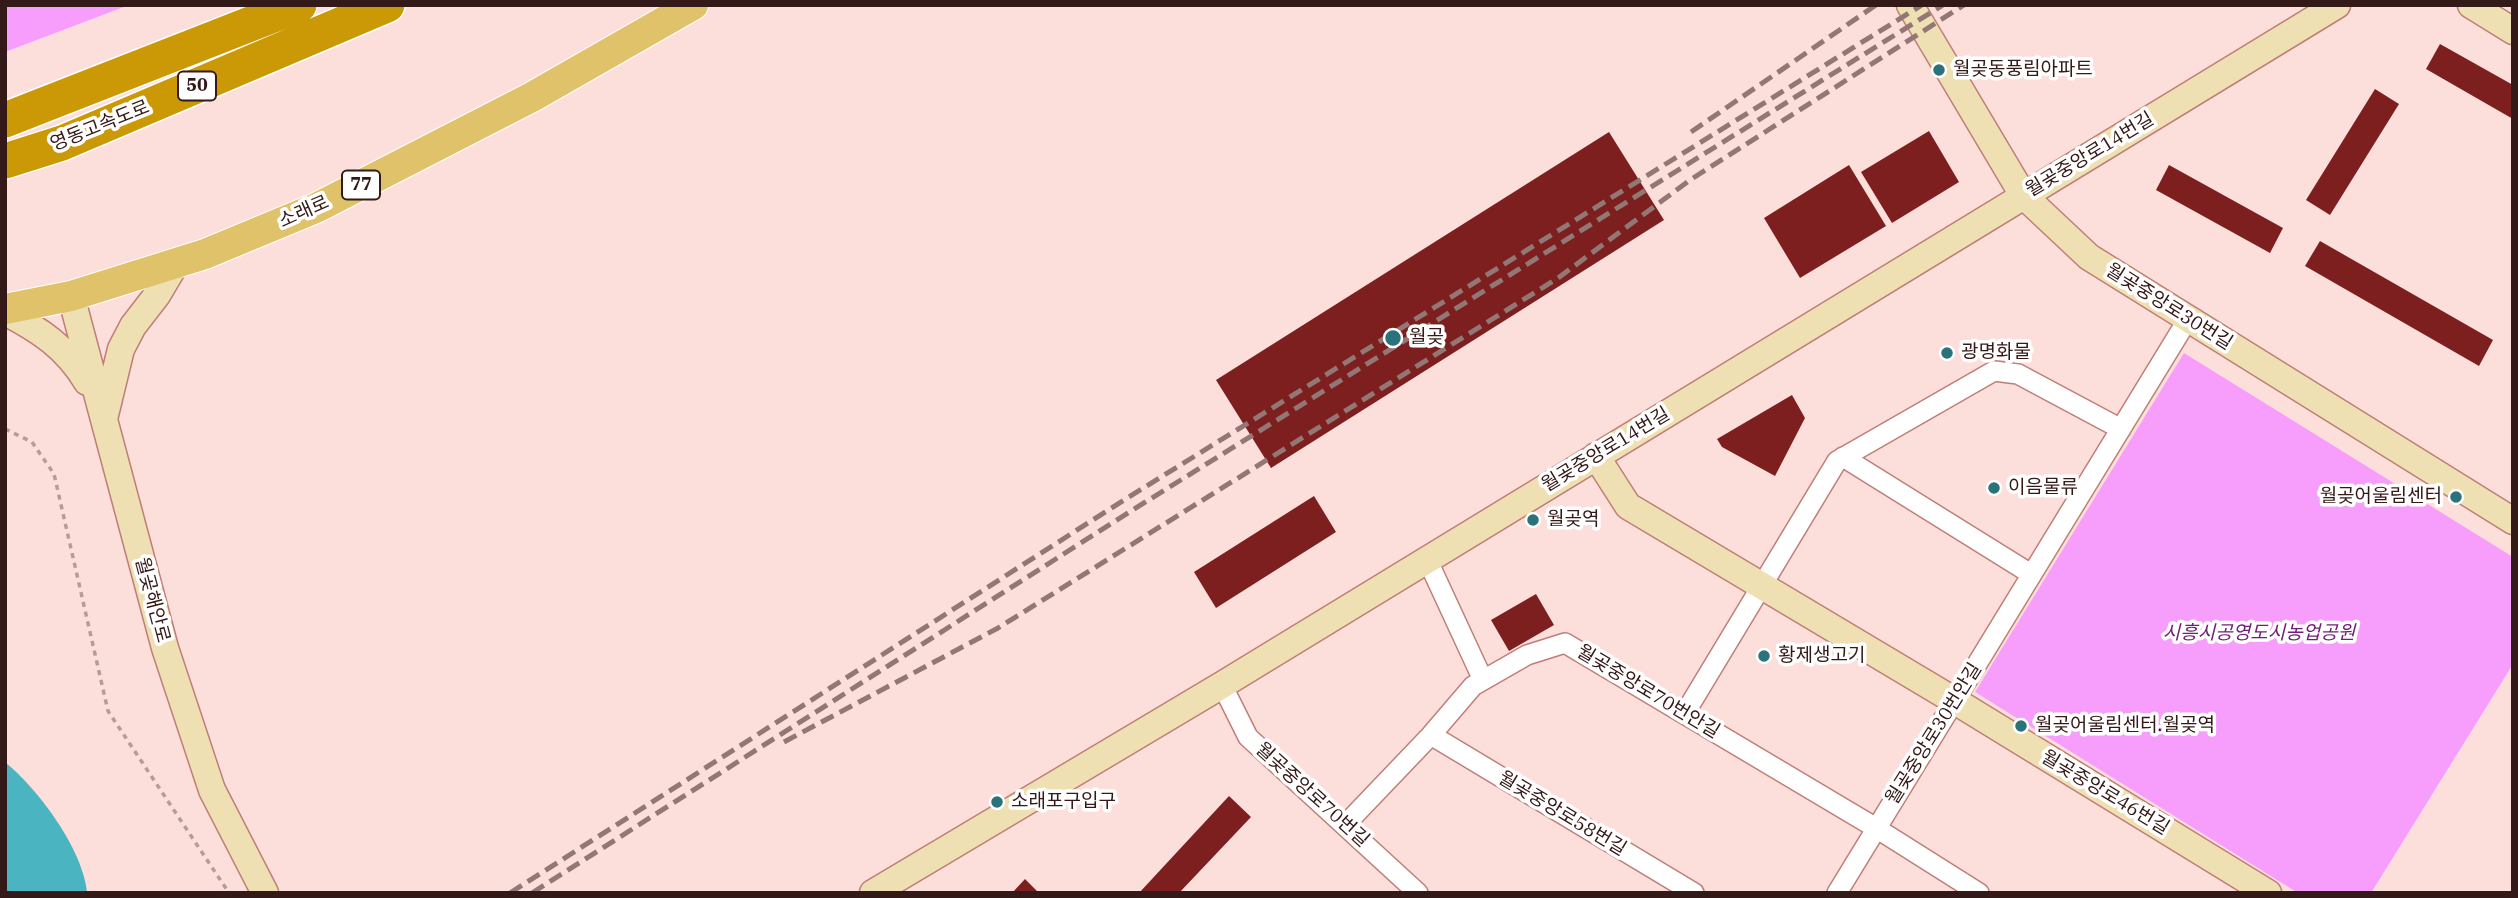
<!DOCTYPE html>
<meta charset="utf-8">
<style>
body{margin:0}
#map{position:relative;width:2518px;height:898px;overflow:hidden;background:#fcdedb;font-family:"IBM Plex Serif",serif}
canvas{display:block}
.frame{position:absolute;inset:0;border:7px solid #331917;pointer-events:none}
</style>
<div id="map">
<canvas width="2518" height="898"></canvas>
<div class="frame"></div>
</div>
<script>
const g = document.querySelector('canvas').getContext('2d');
g.lineJoin = 'round';
function fillPath(path, color) { g.fillStyle = color; g.fill(path, 'evenodd'); }
function strokePath(path, color, width, dash) { g.strokeStyle = color; g.lineWidth = width; g.lineCap = dash ? 'butt' : 'round'; g.setLineDash(dash || []); g.stroke(path); }
function write(font, color, halo, rows, align = 'center') {
  g.font = font + ' "IBM Plex Serif","Noto Sans KR",serif'; g.lineWidth = 7; g.setLineDash([]); g.textBaseline = 'middle'; g.strokeStyle = halo; g.fillStyle = color; for (const [text, x, y, turn = 0] of rows) {
    g.save(); g.translate(x, y); g.rotate((+turn || 0) * Math.PI / 180); g.textAlign = isNaN(turn) ? turn : align; if (halo) g.strokeText(text, 0, 0); g.fillText(text, 0, 0); g.restore();
  }
}
const green = new Path2D(`
 M 5,5 L 129,5 L 5,52 Z
 M 2184,353 L 2513,557 L 2513,664 L 2371,893 L 2298,893 L 1975,692 Z`);
const water = new Path2D(`
 M 5,762 C 38,789 83,849 87,893 L 5,893 Z`);
const building = new Path2D(`
 M 2440,44 L 2513,85 L 2513,119 L 2426,69 Z
 M 2375,89 L 2399,104 L 2330,215 L 2306,200 Z
 M 1929,131 L 1959,182 L 1892,223 L 1861,172 Z
 M 1609,132 L 1664,220 L 1271,468 L 1216,380 Z
 M 1849,165 L 1886,226 L 1800,278 L 1764,218 Z
 M 2169,165 L 2283,228 L 2270,253 L 2156,190 Z
 M 2320,241 L 2493,340 L 2479,366 L 2305,266 Z
 M 1792,395 L 1805,418 L 1775,476 L 1722,447 L 1717,439 Z
 M 1314,496 L 1336,532 L 1216,608 L 1194,572 Z
 M 1536,594 L 1554,625 L 1509,651 L 1491,620 Z
 M 1229,796 L 1251,817 L 1179,893 L 1139,893 Z
 M 1025,879 L 1039,893 L 1012,893 Z`);
const path = new Path2D(`
 M 5,429 L 32,442 L 54,474 L 108,711 L 229,893`);
const street = new Path2D(`
 M 1843,457 L 2031,574
 M 1427,559 L 1483,680
 M 1222,685 L 1248,737 L 1418,893
 M 1685,713 L 1837,461 L 1994,371 L 2018,374 L 2121,429
 M 1431,735 L 1694,893
 M 1345,825 L 1431,735 L 1473,686 L 1527,655 L 1565,643 L 1876,828 L 1979,893
 M 1837,893 L 2188,319`);
const secondary = new Path2D(`
 M 1910,5 L 2023,195 L 2089,257 L 2513,521
 M 2471,5 L 2513,31
 M 71,296 L 165,648 L 212,790 L 265,893
 M 5,312 C 40,330 67,348 87,382
 M 105,415 L 121,349 L 133,326 L 157,295 L 176,263
 M 1596,456 L 1628,506 L 1955,701 L 2268,893
 M 873,893 L 1222,685 L 2337,5`);
const primary = new Path2D(`
 M 5,309 L 71,296 L 205,254 L 316,208 L 532,97 L 693,5`);
const highway = new Path2D(`
 M 5,120 L 299,5
 M 5,161 L 62,143 L 387,5`);
const rail = new Path2D(`
 M 1691,132 L 1876,5
 M 784,742 L 998,628 L 1558,278 L 1690,180 L 1964,5
 M 510,893 L 1124,500 L 1922,5
 M 532,893 L 1131,511 L 1943,5`);
const markers = [
 [1939,70,7,"#2a737b"],
 [1393,338,9,"#2a737b"],
 [1947,353,7,"#2a737b"],
 [1994,488,7,"#2a737b"],
 [2456,497,7,"#2a737b"],
 [1533,520,7,"#2a737b"],
 [1764,656,7,"#2a737b"],
 [2021,726,7,"#2a737b"],
 [997,802,7,"#2a737b"]
];
const shields = [
 [197,86,38],
 [361,185,38]
];
const shieldNames = [
 ["50",197,86],
 ["77",361,185]
];
const poiNames = [
 ["월곶동풍림아파트",1953,70],
 ["월곶",1409,338],
 ["광명화물",1961,353],
 ["이음물류",2008,488],
 ["월곶어울림센터",2442,497,"right"],
 ["월곶역",1547,520],
 ["황제생고기",1778,656],
 ["월곶어울림센터.월곶역",2035,726],
 ["소래포구입구",1011,802]
];
const streetNames = [
 ["영동고속도로",100,126,-22],
 ["월곶중앙로14번길",2090,155,-31],
 ["소래로",304,212,-24],
 ["월곶중앙로30번길",2169,307,32],
 ["월곶중앙로14번길",1606,450,-31],
 ["월곶해안로",152,600,75],
 ["월곶중앙로70번안길",1648,692,31],
 ["월곶중앙로30번안길",1934,734,-58],
 ["월곶중앙로46번길",2105,793,31],
 ["월곶중앙로70번길",1312,795,42],
 ["월곶중앙로58번길",1562,814,31]
];
const parkNames = [
 ["시흥시공영도시농업공원",2259,634]
];
fillPath(green, '#f79efd');
fillPath(water, '#4ab5c0');
fillPath(building, '#7d1e1f');
strokePath(street, '#c07e78', 22);
strokePath(secondary, '#c07e78', 29);
strokePath(primary, '#fff', 32);
strokePath(highway, '#fff', 38);
strokePath(path, '#b89b99', 3.5, [5, 5]);
strokePath(street, '#fff', 19);
strokePath(secondary, '#efe0b4', 26);
strokePath(primary, '#e0c26a', 30);
strokePath(highway, '#cb9906', 35);
strokePath(rail, '#937775', 5, [14, 7]);
for (const [x, y, r, color] of markers) { const dot = new Path2D(); dot.arc(x, y, r, 0, 2 * Math.PI); g.fillStyle = color; g.fill(dot); strokePath(dot, '#fff', 2.5); }
for (const [x, y, w] of shields) { const box = new Path2D(); box.roundRect(x - w / 2, y - 14.5, w, 29, 5); g.fillStyle = '#fff'; g.fill(box); strokePath(box, '#331917', 2); }
write('bold 18px', '#331917', null, shieldNames);
write('19px', '#331917', '#fff', poiNames, 'left');
write('19px', '#331917', '#fff', streetNames);
write('italic 19px', '#702076', '#fff', parkNames);
</script>
